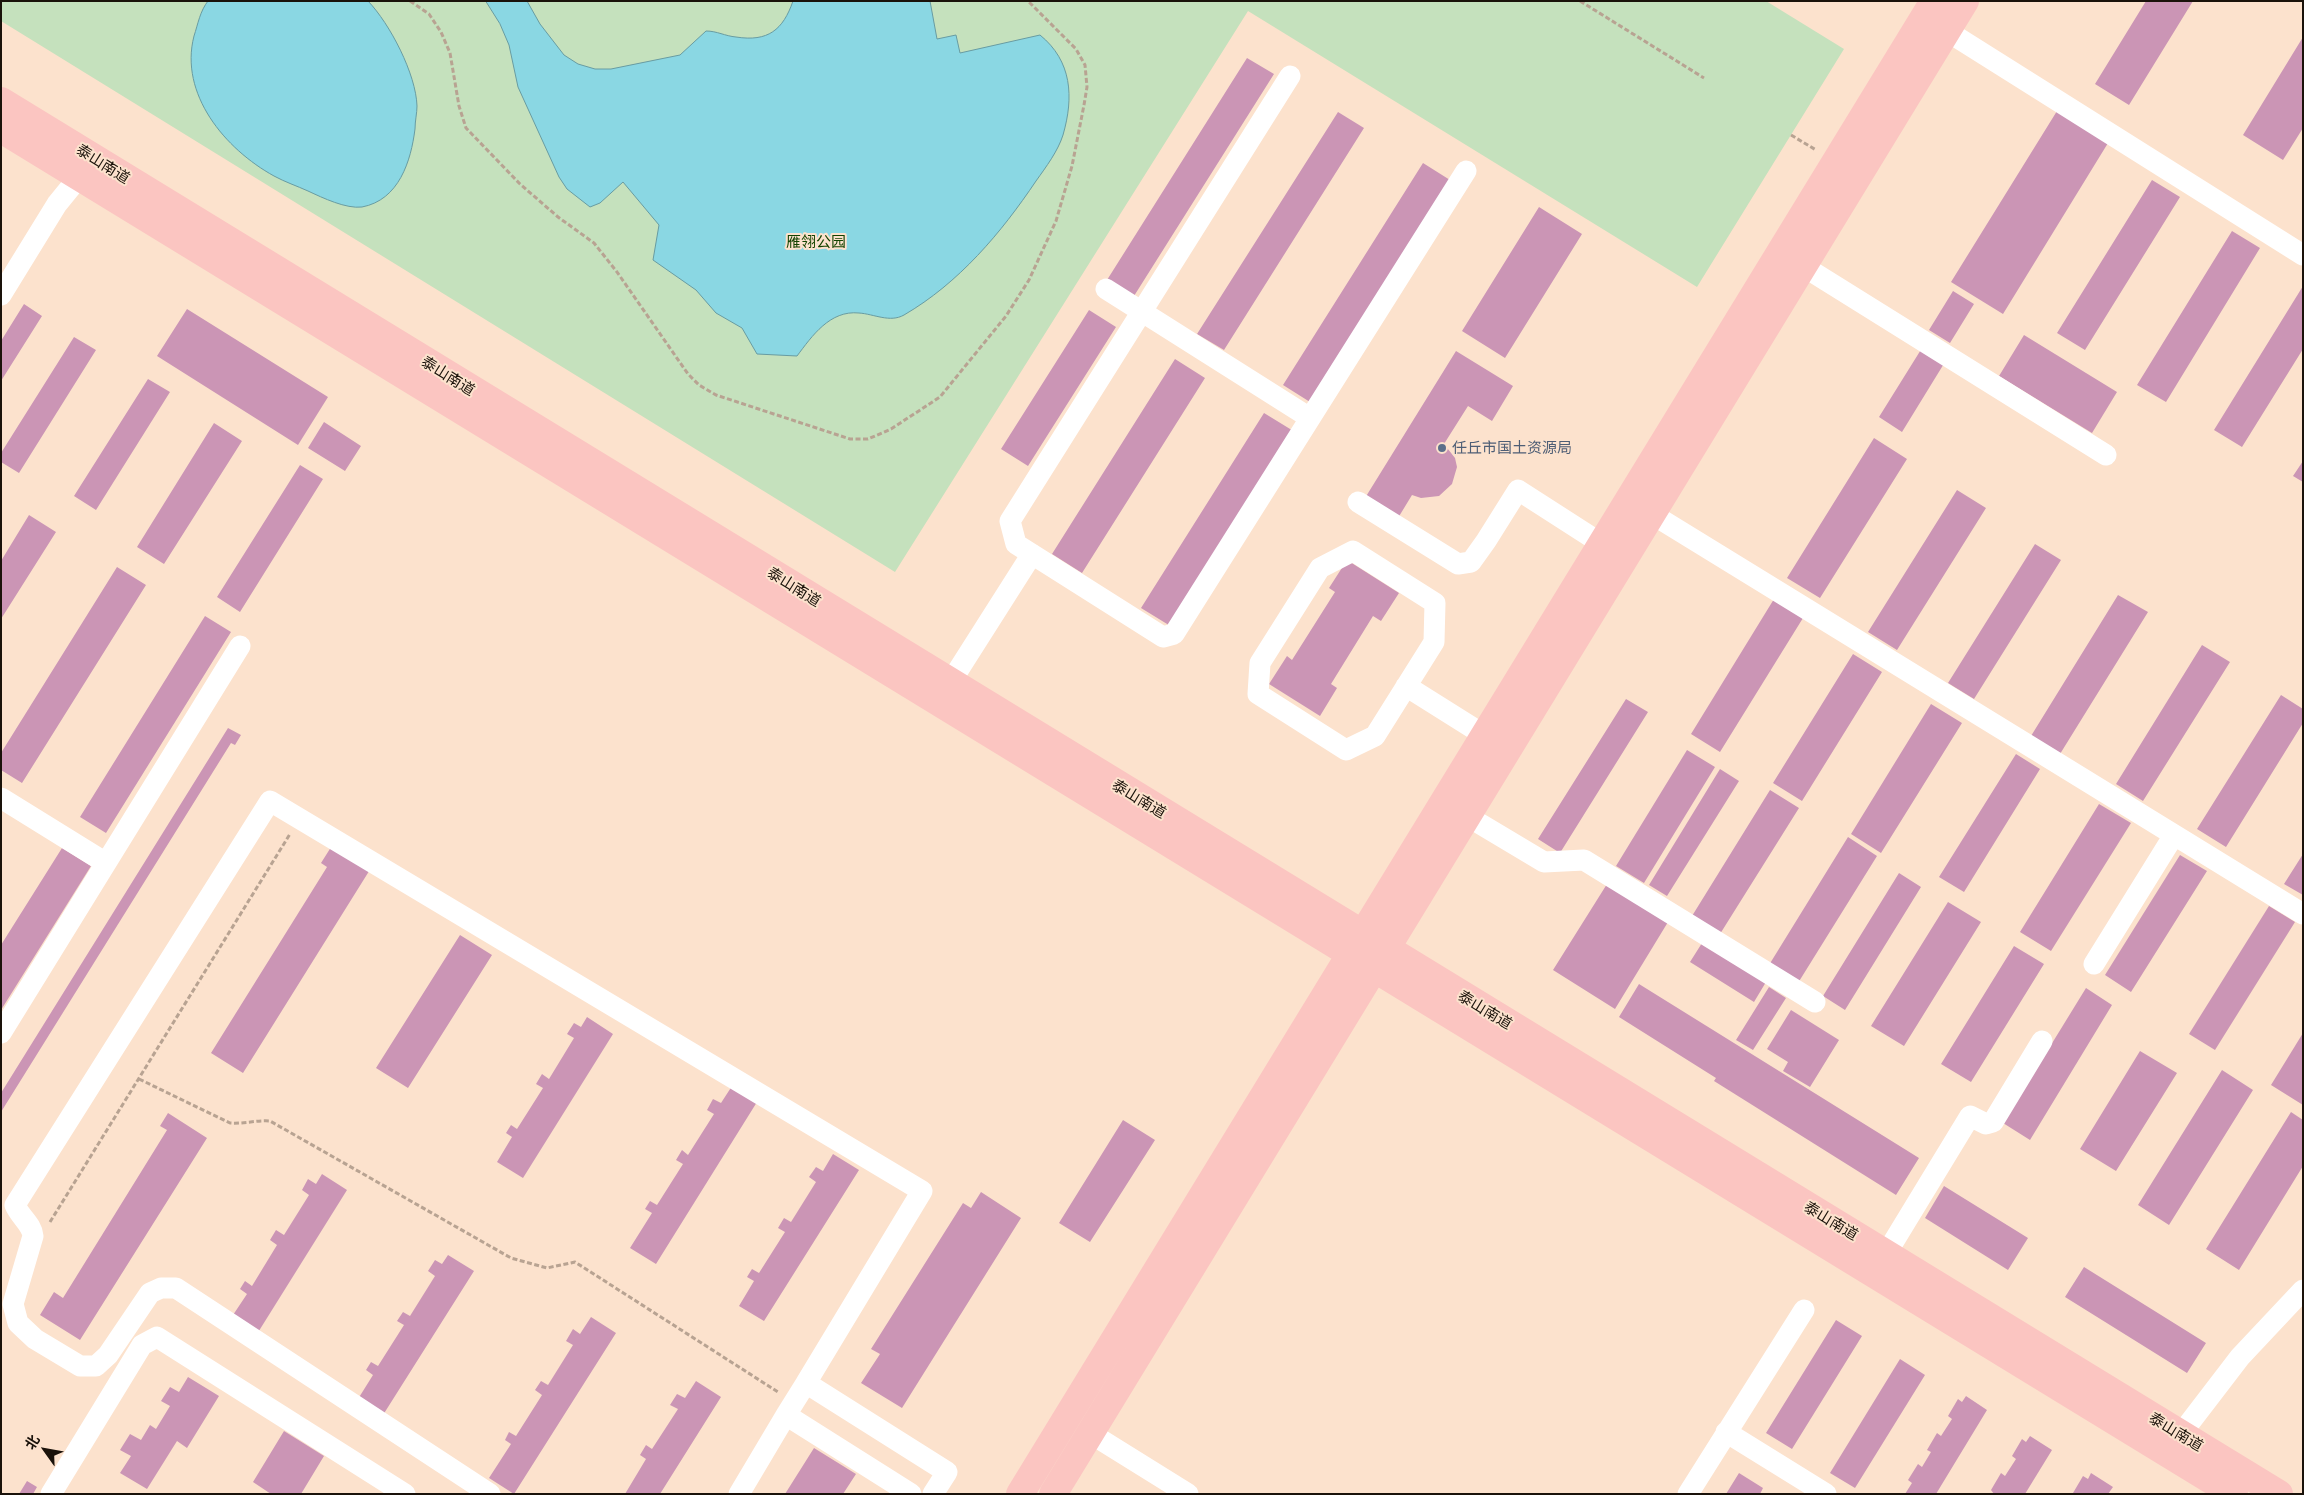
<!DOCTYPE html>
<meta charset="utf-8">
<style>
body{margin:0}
#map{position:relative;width:2304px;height:1495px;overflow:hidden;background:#fce2cd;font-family:Barlow,"Noto Sans SC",sans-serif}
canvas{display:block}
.frame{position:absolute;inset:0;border:2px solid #1a120a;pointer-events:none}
.north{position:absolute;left:20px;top:1425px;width:50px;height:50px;-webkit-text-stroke:4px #fce2cd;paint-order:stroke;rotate:302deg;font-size:14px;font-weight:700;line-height:20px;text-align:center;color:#1a120a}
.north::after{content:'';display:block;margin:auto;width:18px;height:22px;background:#1a120a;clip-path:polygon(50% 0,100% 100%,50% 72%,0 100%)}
</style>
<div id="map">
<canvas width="2304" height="1495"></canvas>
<div class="frame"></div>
<div class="north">北</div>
</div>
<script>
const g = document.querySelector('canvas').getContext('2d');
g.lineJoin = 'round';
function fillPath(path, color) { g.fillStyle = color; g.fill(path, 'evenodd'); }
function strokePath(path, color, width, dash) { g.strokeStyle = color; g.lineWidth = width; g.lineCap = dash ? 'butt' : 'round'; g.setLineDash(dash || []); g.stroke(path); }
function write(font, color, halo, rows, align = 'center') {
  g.font = font + ' Barlow,"Noto Sans SC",sans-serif'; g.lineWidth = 4; g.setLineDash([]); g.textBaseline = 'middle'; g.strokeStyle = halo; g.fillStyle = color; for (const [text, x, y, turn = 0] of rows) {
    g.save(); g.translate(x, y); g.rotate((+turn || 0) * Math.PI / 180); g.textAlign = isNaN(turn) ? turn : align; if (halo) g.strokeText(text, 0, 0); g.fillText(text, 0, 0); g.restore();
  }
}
const green = new Path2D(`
 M 1,1 L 1766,1 L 1844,49 L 1697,287 L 1248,11 L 895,572 L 1,21 Z`);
const water = new Path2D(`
 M 208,1 L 368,1 C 390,24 416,74 417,106 C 417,113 415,121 415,129 C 411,161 399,200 362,207 C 346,209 323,198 308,191 C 297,186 285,182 274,176 C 225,149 179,94 194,36 C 198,24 200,11 208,1 Z
 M 486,1 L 527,1 L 540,24 L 564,55 L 578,64 L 595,69 L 611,69 L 680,55 L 706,31 C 717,31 725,36 736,37 C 768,42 783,30 793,1 L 930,1 L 937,39 L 956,35 L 960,53 L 1040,35 C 1072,61 1074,97 1063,135 C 1058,151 1046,167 1036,181 C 1001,233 959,283 904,315 C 890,323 874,314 859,313 C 830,310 812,336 797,356 L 757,354 L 742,328 L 716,313 L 696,290 L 653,260 L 659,225 L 623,182 L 600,203 L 590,207 L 567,189 L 559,177 L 518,87 L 509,45 L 500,24 Z`);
const building = new Path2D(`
 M 2146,1 L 2193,1 L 2129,105 L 2095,84 Z
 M 2303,37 L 2303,128 L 2283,160 L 2243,135 Z
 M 1247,58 L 1274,74 L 1134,296 L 1107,280 Z
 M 2057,111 L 2108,143 L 2003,314 L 1951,282 Z
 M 1338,112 L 1364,128 L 1224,350 L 1197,334 Z
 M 1423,163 L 1450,180 L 1310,402 L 1283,385 Z
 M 2152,180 L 2180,197 L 2085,350 L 2057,333 Z
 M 1539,207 L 1582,234 L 1505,358 L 1462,331 Z
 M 2232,231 L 2260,248 L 2166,402 L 2137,385 Z
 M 2303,286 L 2303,349 L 2242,447 L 2214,430 Z
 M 1953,291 L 1974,304 L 1950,343 L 1929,330 Z
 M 24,304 L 42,316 L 1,381 L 1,341 Z
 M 187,309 L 328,397 L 298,445 L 157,356 Z
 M 1089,310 L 1116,327 L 1028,466 L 1001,449 Z
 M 2024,335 L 2117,392 L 2092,433 L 1999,376 Z
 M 74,337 L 96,350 L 19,473 L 1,462 L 1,453 Z
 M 1922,348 L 1945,362 L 1902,432 L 1879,417 Z
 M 1456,351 L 1513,386 L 1492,421 L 1468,406 L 1444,444 L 1455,458 L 1457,467 L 1452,484 L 1439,496 L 1421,498 L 1412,495 L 1398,518 L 1365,498 Z
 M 1175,359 L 1205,378 L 1082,573 L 1052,554 Z
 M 148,379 L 170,392 L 96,510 L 74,496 Z
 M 1264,413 L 1295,432 L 1172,627 L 1141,608 Z
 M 324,422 L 361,446 L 345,471 L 308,448 Z
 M 214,423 L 242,441 L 164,564 L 137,547 Z
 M 1874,438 L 1907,459 L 1820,598 L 1787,578 Z
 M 2303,461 L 2303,482 L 2293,476 Z
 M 300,465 L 323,479 L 240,612 L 217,597 Z
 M 1957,490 L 1986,508 L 1897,650 L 1868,632 Z
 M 29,515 L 56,532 L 1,619 L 1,561 Z
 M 2035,544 L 2061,560 L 1974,699 L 1948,683 Z
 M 1347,560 L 1399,593 L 1381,621 L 1373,616 L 1331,684 L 1337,688 L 1320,716 L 1269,684 L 1287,656 L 1292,660 L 1335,592 L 1329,588 Z
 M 117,567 L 146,585 L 22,783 L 1,770 L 1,753 Z
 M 2118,595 L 2148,612 L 2060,754 L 2031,736 Z
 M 1774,599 L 1803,618 L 1720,752 L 1691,734 Z
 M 205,616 L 231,632 L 106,833 L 80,817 Z
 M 2202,645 L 2230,662 L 2143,801 L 2116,784 Z
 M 1853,654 L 1882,672 L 1802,801 L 1773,783 Z
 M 2281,695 L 2303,709 L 2303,723 L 2226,847 L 2197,829 Z
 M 1626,699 L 1648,712 L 1560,853 L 1538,839 Z
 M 1931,704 L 1962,723 L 1881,853 L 1851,834 Z
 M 228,728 L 241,735 L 235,745 L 231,743 L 1,1112 L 1,1093 Z
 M 1687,750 L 1715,767 L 1644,883 L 1616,866 Z
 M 2016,754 L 2040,769 L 1964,892 L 1939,877 Z
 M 1720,769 L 1739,781 L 1667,896 L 1649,885 Z
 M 1770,790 L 1799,808 L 1720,934 L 1692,916 Z
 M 2099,804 L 2131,823 L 2051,951 L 2020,932 Z
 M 1848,837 L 1877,856 L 1798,983 L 1769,965 Z
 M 333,844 L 371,868 L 243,1073 L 211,1053 L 327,867 L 321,863 Z
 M 62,848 L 91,866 L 1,1010 L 1,945 Z
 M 2303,854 L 2303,895 L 2284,884 Z
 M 2180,855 L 2207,871 L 2131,992 L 2105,975 Z
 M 1899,873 L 1921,887 L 1845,1010 L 1823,996 Z
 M 1607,884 L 1668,922 L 1615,1009 L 1553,970 Z
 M 1948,902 L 1981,922 L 1904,1046 L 1871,1026 Z
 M 2269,906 L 2295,922 L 2215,1050 L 2189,1034 Z
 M 460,935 L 492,955 L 408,1088 L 376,1068 Z
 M 1702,943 L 1766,982 L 1754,1002 L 1690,962 Z
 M 2014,946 L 2044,964 L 1971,1082 L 1941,1064 Z
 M 1639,984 L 1919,1158 L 1896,1195 L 1714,1081 L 1716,1078 L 1619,1017 Z
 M 1769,987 L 1786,998 L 1753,1050 L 1736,1040 Z
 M 2086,988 L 2112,1005 L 2030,1140 L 2003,1123 Z
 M 1791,1010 L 1839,1040 L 1810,1087 L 1783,1071 L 1788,1062 L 1767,1049 Z
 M 587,1017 L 613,1034 L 523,1178 L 497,1162 L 512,1137 L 506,1133 L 511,1125 L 517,1129 L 543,1088 L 536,1084 L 542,1074 L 549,1079 L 574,1038 L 567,1034 L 574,1023 L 581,1027 Z
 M 2303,1033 L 2303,1105 L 2271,1085 Z
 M 2140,1051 L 2177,1073 L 2116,1171 L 2080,1149 Z
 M 2222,1070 L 2253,1090 L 2169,1225 L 2138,1205 Z
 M 732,1086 L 757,1102 L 656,1264 L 630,1248 L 652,1213 L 645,1209 L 650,1201 L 657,1205 L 683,1164 L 676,1160 L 682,1150 L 688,1155 L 714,1114 L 707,1110 L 713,1099 L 721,1103 Z
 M 2291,1112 L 2303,1120 L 2303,1166 L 2239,1270 L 2206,1249 Z
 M 168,1113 L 207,1138 L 80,1340 L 40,1315 L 54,1292 L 63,1298 L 167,1130 L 160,1126 Z
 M 1123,1120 L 1155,1140 L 1090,1242 L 1059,1223 Z
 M 833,1154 L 859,1170 L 764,1321 L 739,1306 L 754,1281 L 747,1277 L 752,1269 L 759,1273 L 785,1232 L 778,1228 L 784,1218 L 791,1222 L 816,1182 L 809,1177 L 816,1167 L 823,1171 Z
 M 322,1174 L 347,1190 L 257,1334 L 231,1318 L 247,1294 L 240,1289 L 245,1281 L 252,1286 L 277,1245 L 270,1240 L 276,1230 L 284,1235 L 309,1195 L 302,1190 L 308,1179 L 316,1184 Z
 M 1944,1186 L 2028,1238 L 2008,1270 L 1925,1218 Z
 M 981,1192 L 1021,1218 L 902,1408 L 861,1383 L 880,1354 L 871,1349 L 963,1203 L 971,1208 Z
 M 448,1255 L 474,1271 L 383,1415 L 358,1399 L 373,1375 L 366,1370 L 371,1362 L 378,1366 L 404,1325 L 397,1321 L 403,1312 L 410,1316 L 435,1276 L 428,1271 L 435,1260 L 442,1264 Z
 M 2084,1267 L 2206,1343 L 2187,1373 L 2065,1297 Z
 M 591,1317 L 616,1333 L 514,1494 L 489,1478 L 511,1444 L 505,1440 L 509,1432 L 516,1436 L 542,1395 L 535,1390 L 541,1381 L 548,1385 L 573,1345 L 566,1341 L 573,1329 L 580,1334 Z
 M 1836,1320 L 1862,1336 L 1792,1449 L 1766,1433 Z
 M 1900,1359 L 1925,1375 L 1855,1488 L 1830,1473 Z
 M 188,1377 L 219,1396 L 187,1448 L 177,1441 L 147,1489 L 120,1473 L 131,1456 L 120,1450 L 130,1434 L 141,1440 L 150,1425 L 156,1429 L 170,1406 L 161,1401 L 170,1387 L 179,1392 Z
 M 696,1381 L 721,1397 L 660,1494 L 625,1494 L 646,1459 L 640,1455 L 646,1445 L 652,1449 L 678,1409 L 670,1405 L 677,1394 L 685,1398 Z
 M 1966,1396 L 1987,1410 L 1936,1494 L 1905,1494 L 1912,1483 L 1908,1480 L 1918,1464 L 1922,1467 L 1931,1452 L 1927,1450 L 1937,1433 L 1941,1436 L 1952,1419 L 1948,1416 L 1958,1399 L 1962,1402 Z
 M 284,1431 L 324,1456 L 301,1494 L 271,1494 L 253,1482 Z
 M 2030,1436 L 2052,1450 L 2025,1494 L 1994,1494 L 1991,1490 L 2001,1473 L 2005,1476 L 2016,1459 L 2012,1456 L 2022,1439 L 2026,1442 Z
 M 814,1448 L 856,1474 L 843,1494 L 785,1494 Z
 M 1739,1473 L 1763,1488 L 1760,1494 L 1726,1494 Z
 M 2091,1473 L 2113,1487 L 2108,1494 L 2073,1493 L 2083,1476 L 2088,1479 Z
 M 27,1481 L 37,1487 L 33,1494 L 19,1494 Z`);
const path = new Path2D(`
 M 410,1 L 429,14 L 441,32 L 450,53 L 459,106 L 466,128 L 520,184 L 558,217 L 594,243 L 617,272 L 688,374 L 699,385 L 716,395 L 850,439 L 868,439 L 891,429 L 940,397 L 1006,316 L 1029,280 L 1056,221 L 1072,166 L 1084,105 L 1087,87 L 1085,65 L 1076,49 L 1028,1
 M 1580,1 L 1704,78
 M 1791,135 L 1816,150
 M 139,1079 L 230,1123 C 244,1124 257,1120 270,1121 L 511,1258 L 547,1268 L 575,1262 L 778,1392
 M 50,1222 L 290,834`);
const minor = new Path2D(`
 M 1947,31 L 2303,255
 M 1290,76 L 1010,521 L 1016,544 L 1163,637 L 1174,634 L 1466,171
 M 1803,266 L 2106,455
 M 1106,289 L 1310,418
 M 1,295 L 57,204 L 79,177
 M 1358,502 L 1458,564 L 1471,562 L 1486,541 L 1518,490 L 1602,544
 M 1652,514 L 2303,914
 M 1353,551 L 1435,603 L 1434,642 L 1375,736 L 1346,750 L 1258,694 L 1260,663 L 1320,568 Z
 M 950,683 L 1032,554
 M 1406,686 L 1484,735
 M 1,798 L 106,863
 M 1467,816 L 1544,862 L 1584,860 L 1815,1002
 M 2094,964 L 2174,835
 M 1,1033 L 240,646
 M 1886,1254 L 1970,1116 L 1986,1124 L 1993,1122 L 2042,1041
 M 1726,1432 L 1826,1494
 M 1090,1433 L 1188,1494
 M 2181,1434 L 2240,1357 L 2303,1290
 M 51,1494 L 142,1345 L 157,1337 L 405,1494
 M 490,1494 L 176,1288 L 161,1288 L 150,1293 L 108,1355 L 96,1366 L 80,1366 L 35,1339 L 18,1323 L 13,1304 L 33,1236 C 32,1224 20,1217 15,1205 L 270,801 L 922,1191 L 806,1383
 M 739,1494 L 786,1415
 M 911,1494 L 786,1415 L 806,1383 L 947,1472 L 933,1494
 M 1688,1494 L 1804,1310`);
const major = new Path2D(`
 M 1,101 L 2279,1494
 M 1,129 L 2234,1494
 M 1020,1494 L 1934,1
 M 1053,1494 L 1965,1`);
const markers = [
 [1442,448,5,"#5c6f8a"]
];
const streetNames = [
 ["泰山南道",103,164,32],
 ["泰山南道",448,376,32],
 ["泰山南道",794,587,32],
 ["泰山南道",1139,799,31],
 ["泰山南道",1485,1010,31],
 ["泰山南道",1831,1221,31],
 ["泰山南道",2176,1432,31]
];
const parkNames = [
 ["雁翎公园",816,242]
];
const serviceNames = [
 ["任丘市国土资源局",1452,448]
];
fillPath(green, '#c5e1bd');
fillPath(water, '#8ad7e3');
strokePath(water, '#689ca2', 1);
fillPath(building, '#cb95b5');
strokePath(path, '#b8a392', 3, [5, 2.5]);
strokePath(minor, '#fff', 21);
strokePath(major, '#fbc5c1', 28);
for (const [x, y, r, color] of markers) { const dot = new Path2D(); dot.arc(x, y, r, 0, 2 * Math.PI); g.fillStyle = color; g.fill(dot); strokePath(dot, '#fce2cd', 2); }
write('15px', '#1a120a', '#fce2cd', streetNames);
write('15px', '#134300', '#fce2cd', parkNames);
write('15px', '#4e5e75', '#fce2cd', serviceNames, 'left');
</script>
